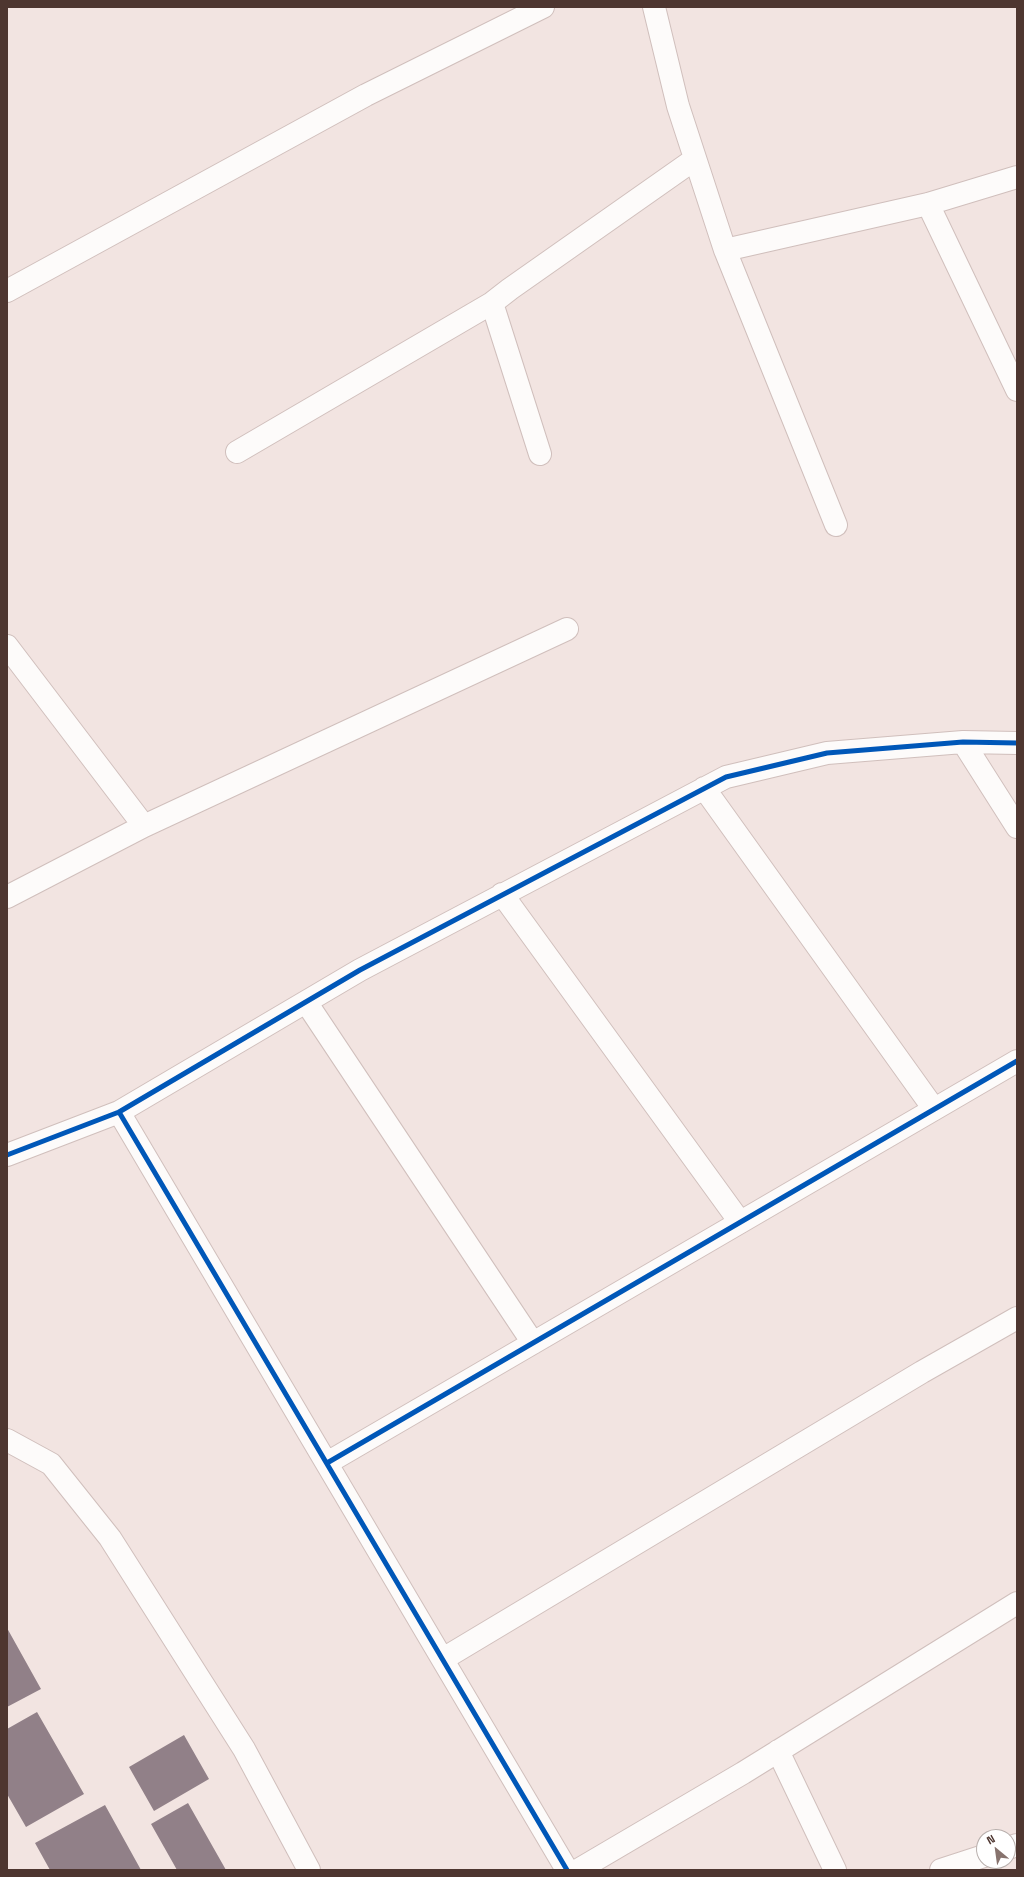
<!DOCTYPE html>
<style>
body{margin:0}
#map{position:relative;width:1024px;height:1877px;overflow:hidden;background:#f2e4e1;font-family:"Space Grotesk",sans-serif}
canvas{display:block}
.frame{position:absolute;inset:0;border:8px solid #4e3630;pointer-events:none}
.north{position:absolute;left:976px;top:1829px;width:40px;height:40px;box-sizing:border-box;background:#fff;border:1px solid #b8afac;border-radius:50%;rotate:331deg;font-size:11px;font-weight:700;line-height:16px;text-align:center;color:#4e3630}
.north::after{content:'';display:block;margin:auto;width:14px;height:18px;background:#87736e;clip-path:polygon(50% 0,100% 100%,50% 72%,0 100%)}
</style>
<div id="map">
<canvas width="1024" height="1877"></canvas>
<div class="frame"></div>
<div class="north">N</div>
</div>
<script>
const g = document.querySelector('canvas').getContext('2d');
g.lineJoin = 'round';
function fillPath(path, color) { g.fillStyle = color; g.fill(path, 'evenodd'); }
function strokePath(path, color, width, dash) { g.strokeStyle = color; g.lineWidth = width; g.lineCap = dash ? 'butt' : 'round'; g.setLineDash(dash || []); g.stroke(path); }
const building = new Path2D(`
 M 7,1628 L 41,1689 L 7,1707 Z
 M 37,1712 L 84,1794 L 26,1827 L 7,1794 L 7,1729 Z
 M 184,1735 L 209,1779 L 154,1811 L 129,1767 Z
 M 188,1803 L 226,1870 L 177,1870 L 151,1824 Z
 M 105,1805 L 141,1870 L 50,1870 L 35,1843 Z`);
const minor = new Path2D(`
 M 654,7 L 678,106 L 725,250 L 836,525
 M 928,204 L 1017,390
 M 725,250 L 928,204 L 1017,177
 M 7,291 L 366,95 L 543,7
 M 237,452 L 492,303
 M 540,454 L 492,303 L 510,289 L 695,159
 M 7,646 L 144,826
 M 963,742 L 1017,827
 M 704,788 L 934,1109
 M 502,894 L 740,1222
 M 7,897 L 144,826 L 567,629
 M 306,1002 L 533,1343
 M 119,1112 L 567,1870
 M 7,1155 L 119,1112 L 360,970 L 726,777 L 827,753 L 963,742 L 1017,743
 M 7,1440 L 51,1464 L 110,1538 L 244,1749 L 309,1870
 M 327,1463 L 1017,1061
 M 443,1659 L 922,1372 L 1017,1318
 M 778,1751 L 835,1870
 M 1008,1848 L 1017,1845
 M 578,1870 L 743,1773 L 1017,1603
 M 941,1870 L 984,1856`);
const cycleway = new Path2D(`
 M 119,1112 L 567,1870
 M 7,1155 L 119,1112 L 360,970 L 726,777 L 827,753 L 963,742 L 1017,743
 M 327,1463 L 1017,1061`);
fillPath(building, '#918088');
strokePath(minor, '#d0bfbc', 24);
strokePath(minor, '#fdfbfa', 22);
strokePath(cycleway, '#0057b8', 5);
</script>
